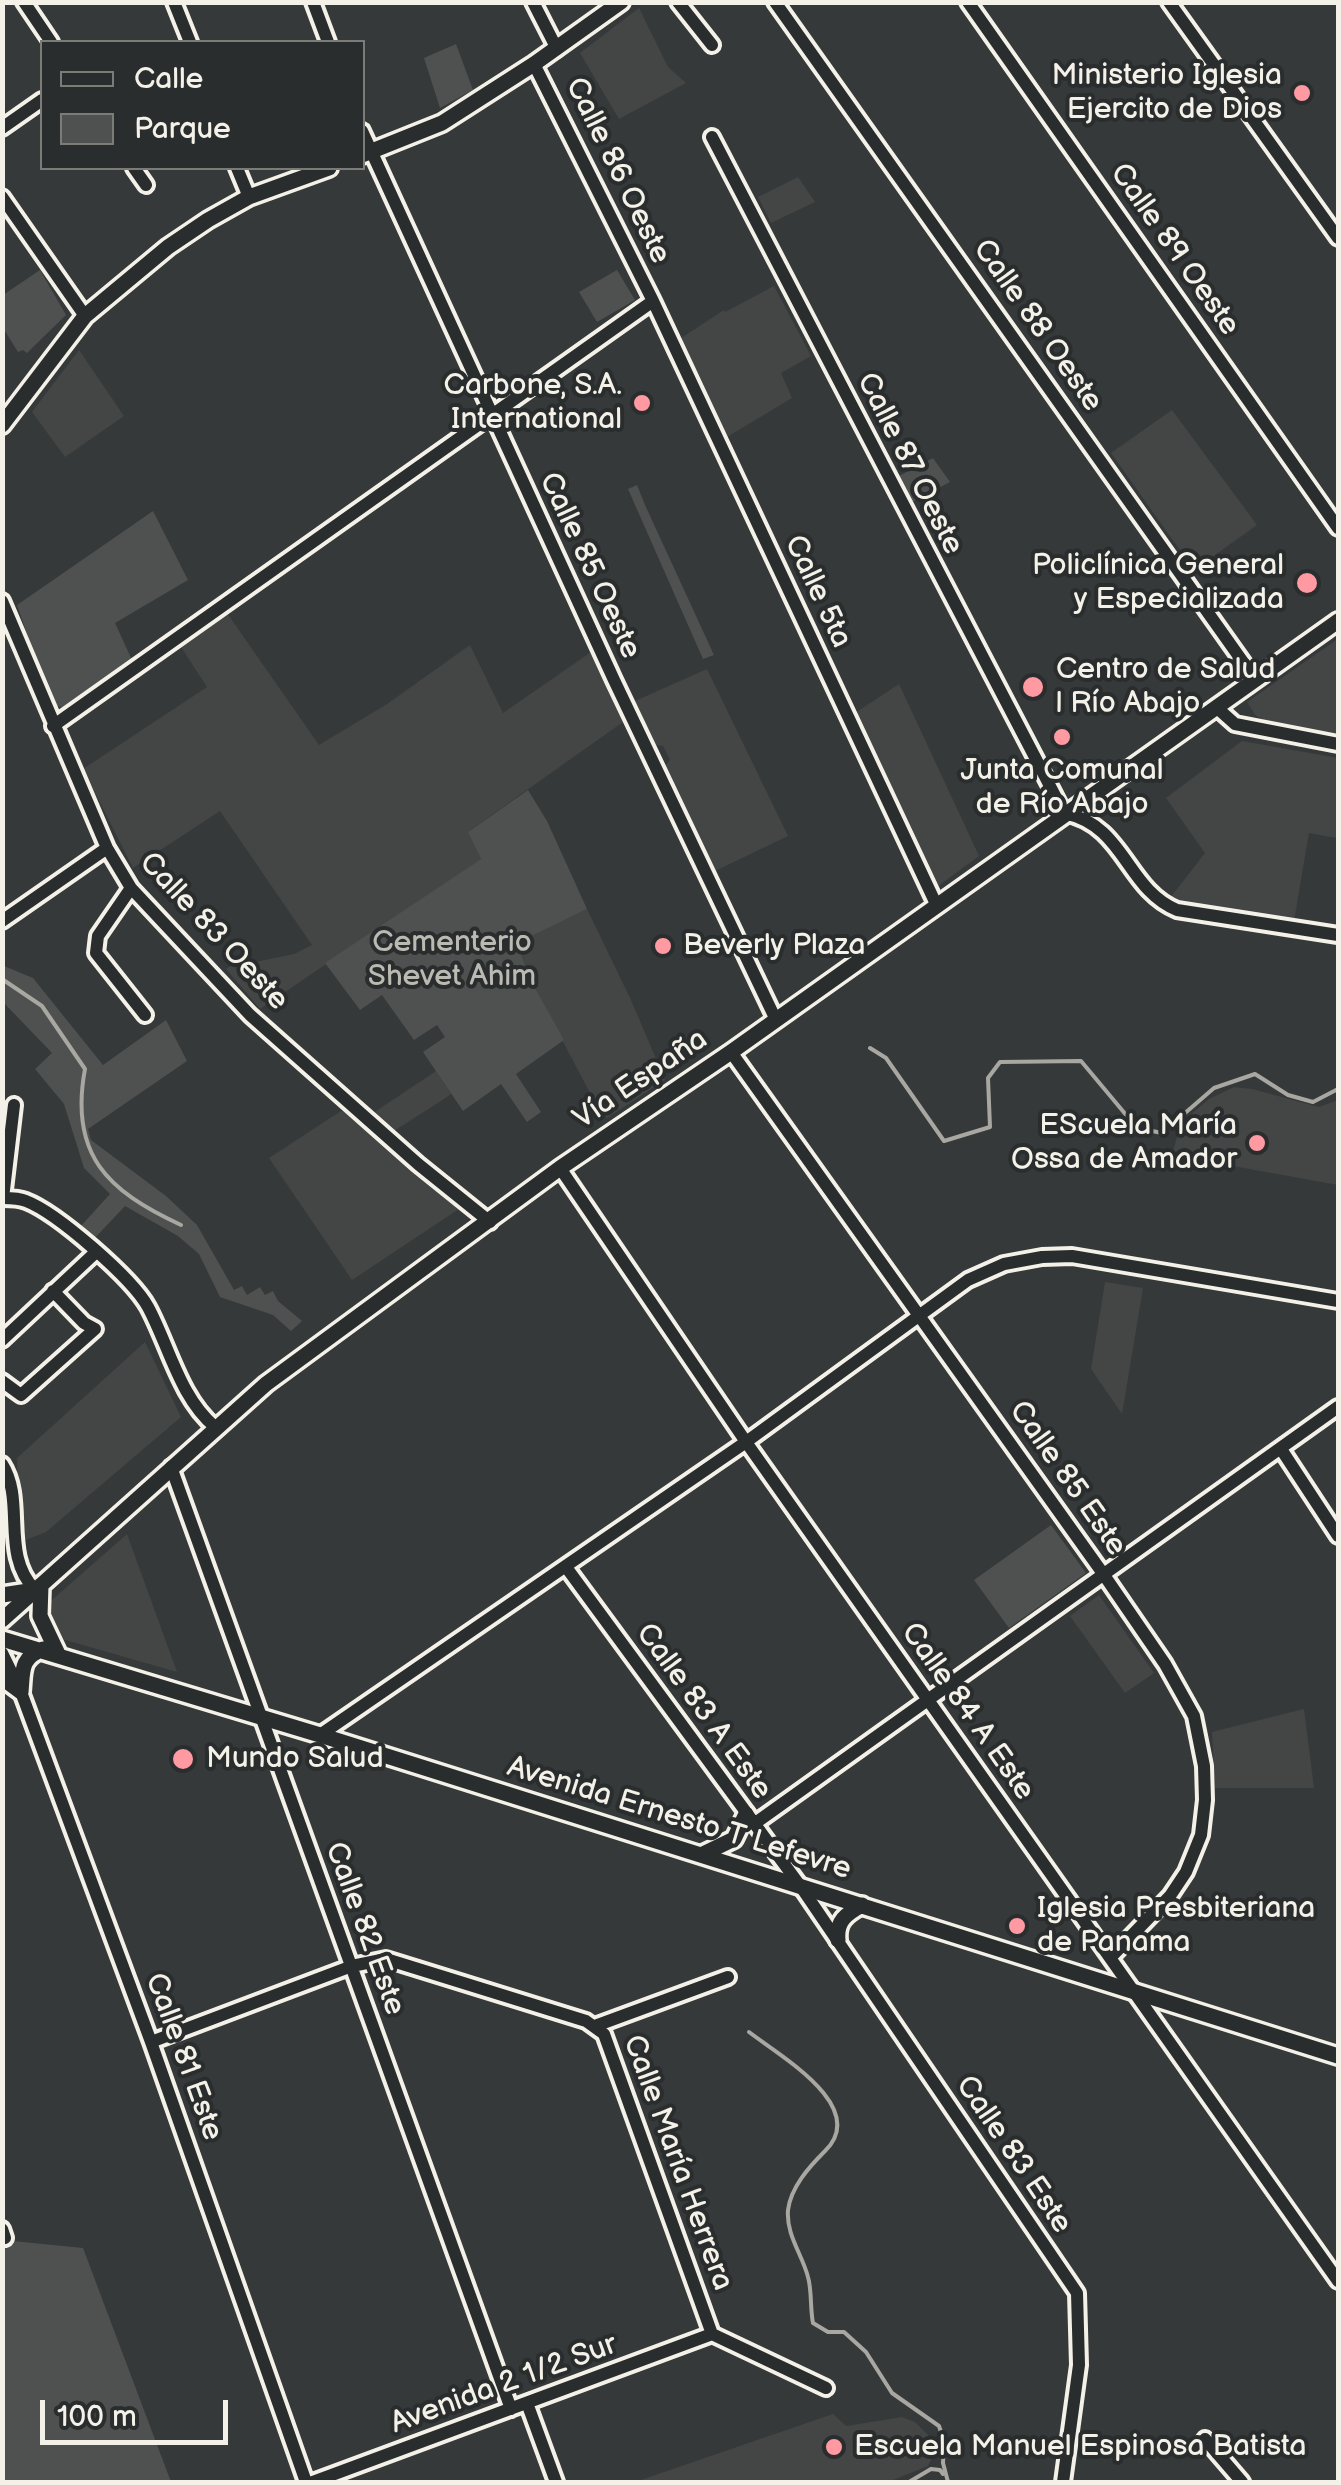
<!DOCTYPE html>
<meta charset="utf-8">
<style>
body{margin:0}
#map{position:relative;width:1341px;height:2485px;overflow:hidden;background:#363939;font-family:"Balsamiq Sans",sans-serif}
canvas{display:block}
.frame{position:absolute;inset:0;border:5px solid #f4f1e8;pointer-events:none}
.legend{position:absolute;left:40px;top:40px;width:325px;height:130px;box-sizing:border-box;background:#2a2d2e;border:2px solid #7b7b78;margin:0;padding:12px 18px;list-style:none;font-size:30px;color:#f4f1e8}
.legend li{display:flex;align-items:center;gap:20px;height:50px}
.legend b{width:50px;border:2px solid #7b7b78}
.scale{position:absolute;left:40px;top:2400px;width:188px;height:45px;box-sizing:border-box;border:5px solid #f4f1e8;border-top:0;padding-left:12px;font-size:30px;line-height:35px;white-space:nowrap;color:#f4f1e8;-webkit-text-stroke:8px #2a2d2e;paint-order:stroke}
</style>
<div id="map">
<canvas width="1341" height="2485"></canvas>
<div class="frame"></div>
<ul class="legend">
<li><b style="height:12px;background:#2a2d2e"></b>Calle</li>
<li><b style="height:28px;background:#4e514f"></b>Parque</li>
</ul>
<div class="scale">100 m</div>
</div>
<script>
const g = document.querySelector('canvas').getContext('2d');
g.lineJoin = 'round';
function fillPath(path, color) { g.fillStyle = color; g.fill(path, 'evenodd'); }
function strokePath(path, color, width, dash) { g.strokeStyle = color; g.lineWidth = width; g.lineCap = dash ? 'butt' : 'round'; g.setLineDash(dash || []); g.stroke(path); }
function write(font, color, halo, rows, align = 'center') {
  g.font = font + ' "Balsamiq Sans",sans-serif'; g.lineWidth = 8; g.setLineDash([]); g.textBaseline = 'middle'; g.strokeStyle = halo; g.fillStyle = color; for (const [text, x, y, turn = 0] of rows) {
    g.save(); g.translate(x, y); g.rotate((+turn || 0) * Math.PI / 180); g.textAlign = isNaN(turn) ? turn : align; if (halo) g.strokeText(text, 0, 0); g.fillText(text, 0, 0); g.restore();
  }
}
const built = new Path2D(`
 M 639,8 L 668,67 L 686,83 L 619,119 L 580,53 Z
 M 798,177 L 815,202 L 771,223 L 758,197 Z
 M 774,286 L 811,356 L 781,373 L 792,398 L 727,437 L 698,372 L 694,374 L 678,340 L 724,310 L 725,312 Z
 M 79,350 L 124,416 L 65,457 L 32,412 Z
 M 1172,410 L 1257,525 L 1194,570 L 1111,453 Z
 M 227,613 L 319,745 L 387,704 L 470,645 L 503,713 L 591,652 L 623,722 L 469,831 L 481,859 L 260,1009 L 226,969 L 234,963 L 239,967 L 250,957 L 255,962 L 294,954 L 312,945 L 220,811 L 133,868 L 83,769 L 207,687 L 181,647 Z
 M 1338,639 L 1338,734 L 1269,722 L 1256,716 L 1247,702 Z
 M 707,669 L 788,836 L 713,872 L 666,765 L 670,760 L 663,746 L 655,745 L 635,701 Z
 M 899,684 L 979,856 L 937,887 L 852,715 Z
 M 1242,741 L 1338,758 L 1336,838 L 1309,833 L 1294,921 L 1184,906 L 1170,898 L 1205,853 L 1166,798 Z
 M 587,909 L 631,1000 L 665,1080 L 607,1118 L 589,1091 L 531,981 L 517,942 Z
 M 436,1071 L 451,1094 L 444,1099 L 394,1131 L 373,1113 Z
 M 1234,1087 L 1252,1089 L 1319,1107 L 1338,1100 L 1338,1185 L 1172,1155 L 1181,1123 L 1209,1099 Z
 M 341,1111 L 351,1113 L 459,1209 L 352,1280 L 269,1158 Z
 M 1105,1282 L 1143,1288 L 1122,1414 L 1091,1369 Z
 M 145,1342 L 181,1417 L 46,1532 L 23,1541 L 19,1526 L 17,1458 Z
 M 127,1534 L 177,1672 L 55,1637 L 45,1606 Z
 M 1099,1595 L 1154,1673 L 1125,1693 L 1070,1616 Z
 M 1304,1709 L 1314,1788 L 1215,1788 L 1212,1732 Z
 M 833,2414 L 846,2426 L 902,2417 L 915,2422 L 928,2435 L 932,2458 L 928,2466 L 888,2482 L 635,2482 Z`);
const green = new Path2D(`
 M 456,44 L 473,90 L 440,108 L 424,58 Z
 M 40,270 L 66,315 L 27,353 L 23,350 L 18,352 L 3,328 L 3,295 Z
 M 617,270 L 635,300 L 597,322 L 579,292 Z
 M 933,458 L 950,482 L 912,502 L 899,476 Z
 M 637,485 L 645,505 L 714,655 L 703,659 L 628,489 Z
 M 153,511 L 188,580 L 115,623 L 132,660 L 62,707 L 56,706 L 44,683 L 17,605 Z
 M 528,790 L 547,821 L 587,909 L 517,943 L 531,981 L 564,1040 L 516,1074 L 541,1112 L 527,1122 L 501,1084 L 463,1111 L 423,1052 L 445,1037 L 437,1025 L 414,1040 L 382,995 L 360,1010 L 325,963 L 481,859 L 468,832 Z
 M 4,966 L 33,978 L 103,1065 L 166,1020 L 187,1061 L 88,1129 L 91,1140 L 166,1196 L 197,1225 L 234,1290 L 242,1286 L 247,1295 L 260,1287 L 265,1295 L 273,1291 L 278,1301 L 302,1321 L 291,1331 L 273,1315 L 220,1297 L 199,1254 L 178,1236 L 125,1206 L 93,1240 L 80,1227 L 110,1194 L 84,1168 L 64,1104 L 35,1069 L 52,1053 L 3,1002 Z
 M 1051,1525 L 1086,1573 L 1009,1628 L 974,1580 Z
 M 13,2241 L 83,2248 L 171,2482 L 3,2482 L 2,2249 Z`);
const stream = new Path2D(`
 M 2,979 L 42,1006 L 85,1069 C 69,1154 107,1191 181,1225
 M 870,1048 L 886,1058 L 944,1141 L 990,1127 L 988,1078 L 1000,1062 L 1081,1061 L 1137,1128 L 1162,1133 L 1214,1088 L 1255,1074 L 1288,1095 L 1313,1102 L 1338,1089
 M 749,2032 C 780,2056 870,2107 825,2151 C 809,2167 791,2187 788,2210 C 786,2235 802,2254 808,2277 C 812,2291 810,2308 813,2323 L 828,2332 L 844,2332 L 866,2352 L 892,2393 L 939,2426 L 944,2441 L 943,2463 L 948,2482
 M 909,2482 L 931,2469 L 940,2470 L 943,2474`);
const minor = new Path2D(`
 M 24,2 L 51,42
 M 174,2 L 190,42
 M 313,2 L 328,42
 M 533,2 L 557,49
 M 678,2 L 712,45
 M 775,2 L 1255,679
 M 968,2 L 1338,528
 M 1169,2 L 1338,238
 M 534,64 L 653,301 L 936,904
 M 2,128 L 42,100
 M 362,131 L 614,680 L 776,1020
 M 712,137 L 1064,813 C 1125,825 1126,889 1177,910 L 1338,935
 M 134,168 L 146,185
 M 237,168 L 249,197
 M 2,197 L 85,316
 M 2,601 L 107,848 L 131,888 L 250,1015 L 418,1164 L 490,1222
 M 1216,707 L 1235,724 L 1338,744
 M 53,726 L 653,301
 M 131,888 L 98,936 L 96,953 L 145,1015
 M 2,921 L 107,848
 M 731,1052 L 1104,1575 L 1165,1664 L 1194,1716 L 1204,1766 L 1205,1800 L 1201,1835 L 1186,1872 L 1170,1896 L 1110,1958
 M 560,1168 L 746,1442 L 1338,2281
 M 3,1198 C 11,1198 19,1198 26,1201 C 57,1213 132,1278 148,1307 C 169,1346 180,1398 215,1427
 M 3,1198 L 14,1105
 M 2,1340 L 96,1252
 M 2,1381 L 21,1395 L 95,1329 L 84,1323 L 53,1291
 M 1281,1449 L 1338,1536
 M 2,1464 C 26,1501 0,1554 35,1590
 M 171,1467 L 511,2409
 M 566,1567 L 801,1887 L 1077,2293 L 1079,2365 L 1063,2482
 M 2,1653 L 21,1692 L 151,2042 L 306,2482
 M 320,1735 L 746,1442 L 968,1280 L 1004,1264 L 1042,1257 L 1072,1256 L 1338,1301
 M 754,1824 L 1338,1407
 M 595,2026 L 728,1977
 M 151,2042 L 352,1966 L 386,1959 L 586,2021 L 604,2034 L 712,2334
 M 2,2229 L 5,2238
 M 712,2334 L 826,2388
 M 527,2403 L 556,2482
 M 1205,2439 L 1242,2482
 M 313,2482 L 712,2334`);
const major = new Path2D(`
 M 362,155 L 442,123 L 534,64 L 621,2
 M 2,425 L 85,316 L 168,247 L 208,220 L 249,197 L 329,168
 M 41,1585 L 40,1616 L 58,1654
 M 2,1595 L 35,1590
 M 2,1620 L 266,1384 L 560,1168 L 731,1052 L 1338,621
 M 2,1639 L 320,1735 L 1338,2056
 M 2,1678 L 21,1692
 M 21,1692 C 23,1671 20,1658 43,1649
 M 701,1855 L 734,1839 L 746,1814
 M 838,1940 C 836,1921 846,1914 862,1905`);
const markers = [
 [1302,93,10,"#ff9aa2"],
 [642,403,10,"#ff9aa2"],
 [1307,583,12,"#ff9aa2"],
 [1033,687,12,"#ff9aa2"],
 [1062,737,10,"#ff9aa2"],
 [663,946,10,"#ff9aa2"],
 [1257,1143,10,"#ff9aa2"],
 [183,1759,12,"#ff9aa2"],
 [1017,1926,10,"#ff9aa2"],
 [834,2447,10,"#ff9aa2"]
];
const poiNames = [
 ["Ministerio Iglesia",1282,76,"right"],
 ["Ejercito de Dios",1282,110,"right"],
 ["Carbone, S.A.",622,386,"right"],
 ["International",622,420,"right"],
 ["Policlínica General",1284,566,"right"],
 ["y Especializada",1284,600,"right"],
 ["Centro de Salud",1056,670],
 ["| Río Abajo",1056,704],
 ["Junta Comunal",1062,771,"center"],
 ["de Río Abajo",1062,805,"center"],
 ["Beverly Plaza",683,946],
 ["EScuela María",1237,1126,"right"],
 ["Ossa de Amador",1237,1160,"right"],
 ["Mundo Salud",206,1759],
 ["Iglesia Presbiteriana",1037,1909],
 ["de Panama",1037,1943],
 ["Escuela Manuel Espinosa Batista",854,2447]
];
const streetNames = [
 ["Calle 86 Oeste",617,171,64],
 ["Calle 89 Oeste",1174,250,55],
 ["Calle 88 Oeste",1037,326,55],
 ["Calle 87 Oeste",909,464,63],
 ["Calle 85 Oeste",589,566,65],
 ["Calle 5ta",817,592,65],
 ["Calle 83 Oeste",213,932,47],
 ["Vía España",641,1080,-34],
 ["Calle 85 Este",1067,1479,55],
 ["Calle 83 A Este",703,1712,54],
 ["Calle 84 A Este",967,1712,55],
 ["Avenida Ernesto T Lefevre",679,1819,17],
 ["Calle 82 Este",364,1929,70],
 ["Calle 81 Este",183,2057,70],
 ["Calle 83 Este",1013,2155,56],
 ["Calle María Herrera",677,2163,70],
 ["Avenida 2 1/2 Sur",504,2385,-20]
];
const parkNames = [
 ["Cementerio",452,943],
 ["Shevet Ahim",452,977]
];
fillPath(built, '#434645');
fillPath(green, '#4e514f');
strokePath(stream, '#a8a7a1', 4);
strokePath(minor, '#f4f1e8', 20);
strokePath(major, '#f4f1e8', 22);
strokePath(minor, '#2a2d2e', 12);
strokePath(major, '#2a2d2e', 15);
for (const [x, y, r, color] of markers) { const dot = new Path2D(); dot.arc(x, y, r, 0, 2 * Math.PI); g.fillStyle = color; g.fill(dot); strokePath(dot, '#2a2d2e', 4); }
write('30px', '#f4f1e8', '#2a2d2e', poiNames, 'left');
write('30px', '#f4f1e8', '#2a2d2e', streetNames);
write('30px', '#bab9b2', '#2a2d2e', parkNames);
</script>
